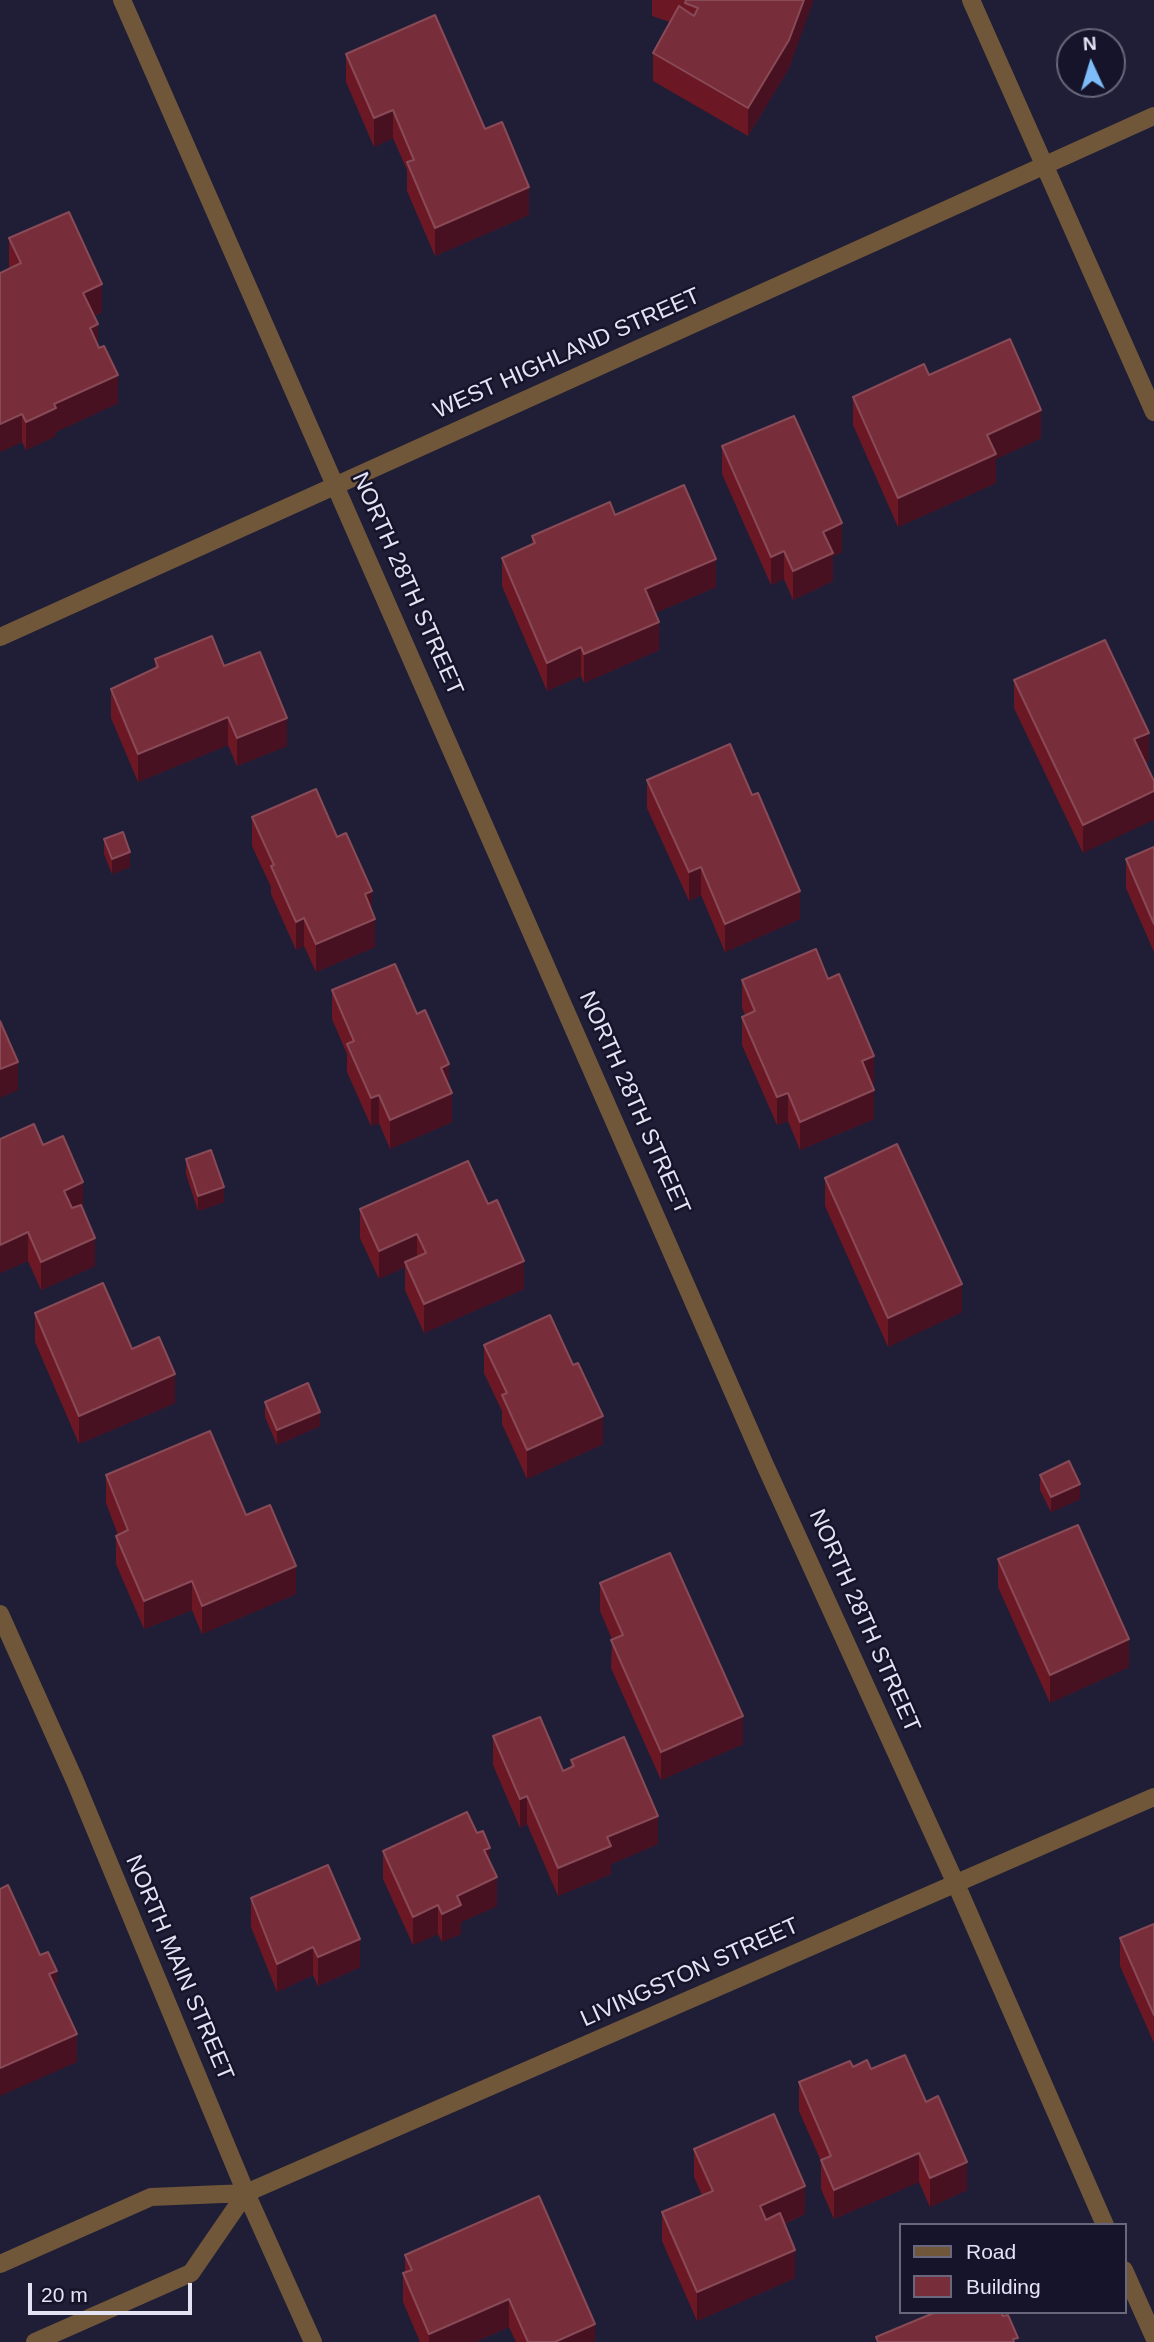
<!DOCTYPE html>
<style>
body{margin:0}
#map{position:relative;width:1154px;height:2342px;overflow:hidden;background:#1f1e36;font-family:Arial,sans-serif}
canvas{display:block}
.legend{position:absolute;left:899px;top:2223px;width:228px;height:91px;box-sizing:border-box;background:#16142b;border:2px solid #68677b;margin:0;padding:9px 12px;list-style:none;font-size:21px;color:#e3e3f4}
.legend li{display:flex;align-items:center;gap:14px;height:35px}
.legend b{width:35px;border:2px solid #68677b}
.north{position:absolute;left:1056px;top:28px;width:70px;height:70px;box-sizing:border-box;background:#16142b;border:2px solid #68677b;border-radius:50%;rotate:356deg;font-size:19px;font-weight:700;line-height:28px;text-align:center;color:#e3e3f4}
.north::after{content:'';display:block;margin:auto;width:24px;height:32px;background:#7ebdf9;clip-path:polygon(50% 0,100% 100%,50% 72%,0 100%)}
.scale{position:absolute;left:28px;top:2283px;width:164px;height:32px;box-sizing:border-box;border:4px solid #e3e3f4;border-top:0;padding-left:9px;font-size:21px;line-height:24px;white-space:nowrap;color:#e3e3f4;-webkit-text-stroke:5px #16142b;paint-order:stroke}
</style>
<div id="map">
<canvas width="1154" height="2342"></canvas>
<ul class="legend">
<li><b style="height:9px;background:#70573a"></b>Road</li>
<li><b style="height:19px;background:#782e3a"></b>Building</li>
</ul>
<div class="north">N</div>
<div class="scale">20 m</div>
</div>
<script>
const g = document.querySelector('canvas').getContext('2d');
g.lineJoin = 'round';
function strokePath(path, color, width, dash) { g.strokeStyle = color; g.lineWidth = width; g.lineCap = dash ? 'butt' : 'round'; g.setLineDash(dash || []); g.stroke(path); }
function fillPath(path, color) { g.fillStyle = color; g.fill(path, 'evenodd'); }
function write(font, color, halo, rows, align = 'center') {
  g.font = font + ' Arial,sans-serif'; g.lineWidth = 5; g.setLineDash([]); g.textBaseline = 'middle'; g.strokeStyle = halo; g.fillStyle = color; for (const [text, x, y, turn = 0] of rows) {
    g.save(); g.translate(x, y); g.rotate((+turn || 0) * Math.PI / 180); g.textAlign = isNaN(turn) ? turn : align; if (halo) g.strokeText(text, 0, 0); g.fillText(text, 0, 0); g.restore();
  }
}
const street = new Path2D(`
 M 122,0 L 765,1465 L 956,1884 L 1105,2225
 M 971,0 L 1154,412
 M 0,637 L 1154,116
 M 0,1614 L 75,1781 L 246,2193 L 313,2342
 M 0,2264 L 151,2197 L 246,2193 L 1154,1797
 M 1124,2270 L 1154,2337
 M 35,2342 L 191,2273 L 246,2193`);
const wall = new Path2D(`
 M 652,0 L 813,0 L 789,68 L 748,136 L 653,81 L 653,53 L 670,22 L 652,16 Z
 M 346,54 L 485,129 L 529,215 L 435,256 L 407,191 L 407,170 L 393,138 L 374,147 L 346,82 Z
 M 9,238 L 102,312 L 94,316 L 98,346 L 118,403 L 56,432 L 56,436 L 26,450 L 22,442 L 0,452 L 0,273 L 10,268 L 9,266 Z
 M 929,375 L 1041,438 L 996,459 L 996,483 L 898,527 L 853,425 L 853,397 Z
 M 722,446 L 842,552 L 833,556 L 833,581 L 793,600 L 784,579 L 771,585 L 722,474 Z
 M 615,515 L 716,587 L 655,613 L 659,650 L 584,683 L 581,676 L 547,691 L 502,586 L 502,558 L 532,544 L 532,536 Z
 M 155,659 L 224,666 L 287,746 L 237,766 L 228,745 L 138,782 L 111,718 L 111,689 L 155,668 Z
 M 1014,680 L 1149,761 L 1145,763 L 1083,853 L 1014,708 Z
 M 647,780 L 800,919 L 725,952 L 701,895 L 689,901 L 647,808 Z
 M 252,817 L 337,837 L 372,912 L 375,947 L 316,972 L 304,946 L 296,950 L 271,894 L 271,887 L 252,846 Z
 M 104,839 L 130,867 L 112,874 L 104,854 Z
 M 1154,847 L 1154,952 L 1126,888 L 1126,859 Z
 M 742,980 L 874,1084 L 872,1085 L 874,1119 L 800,1150 L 788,1121 L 777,1125 L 742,1045 L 742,1017 L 745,1015 L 742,1008 Z
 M 332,990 L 449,1087 L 452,1122 L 390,1149 L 379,1123 L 371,1126 L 347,1072 L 347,1054 L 332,1019 Z
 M 43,1145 L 83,1209 L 95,1266 L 41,1290 L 28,1261 L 0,1273 Z
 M 186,1159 L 224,1202 L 198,1211 L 186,1174 Z
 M 468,1161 L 524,1289 L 424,1333 L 405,1290 L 405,1267 L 379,1279 L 360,1238 L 360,1209 Z
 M 825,1178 L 962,1312 L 888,1347 L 825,1206 Z
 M 35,1313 L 132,1349 L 175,1403 L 79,1444 L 35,1342 Z
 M 484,1345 L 603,1444 L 527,1479 L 502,1424 L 502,1411 L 484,1373 Z
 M 265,1402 L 320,1426 L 277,1445 L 265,1417 Z
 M 106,1475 L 296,1594 L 202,1634 L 192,1610 L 144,1629 L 116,1564 L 116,1536 L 118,1535 L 106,1503 Z
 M 1040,1475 L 1080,1499 L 1051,1512 L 1040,1490 Z
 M 998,1559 L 1129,1667 L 1050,1703 L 998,1587 Z
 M 600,1583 L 743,1744 L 661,1780 L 611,1668 L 612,1639 L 600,1611 Z
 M 493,1736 L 563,1771 L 571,1767 L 571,1760 L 658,1844 L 611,1864 L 611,1874 L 558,1896 L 527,1824 L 520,1828 L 493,1765 Z
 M 383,1851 L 490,1864 L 497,1906 L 461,1922 L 461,1934 L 442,1942 L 438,1934 L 413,1945 L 383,1879 Z
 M 251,1898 L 360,1967 L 318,1986 L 313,1975 L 277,1992 L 251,1927 Z
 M 1154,1924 L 1154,2043 L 1120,1966 L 1120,1938 Z
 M 853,2067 L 871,2069 L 967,2190 L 930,2207 L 919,2182 L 834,2219 L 821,2189 L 821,2161 L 799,2111 L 799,2082 Z
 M 694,2149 L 805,2214 L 784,2224 L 795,2278 L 697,2321 L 662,2241 L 662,2212 L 702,2195 L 694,2177 Z
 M 539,2196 L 595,2342 L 516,2342 L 509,2327 L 475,2342 L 420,2342 L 403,2302 L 403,2273 L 405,2273 L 405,2255 Z`);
const shadedWall = new Path2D(`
 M 804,0 L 813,0 L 813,2 L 789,68 L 748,136 L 748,108 Z
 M 393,110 L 393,138 L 374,147 L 374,118 Z
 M 529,187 L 529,215 L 435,256 L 435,228 Z
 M 102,284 L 102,312 L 83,321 L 83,293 Z
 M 98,324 L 98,353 L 90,328 Z
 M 118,375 L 118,403 L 56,432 L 56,436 L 26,450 L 26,422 L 54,404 Z
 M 1041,410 L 1041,438 L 996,459 L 996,483 L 898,527 L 898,498 L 987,435 Z
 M 22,414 L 22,442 L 0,452 L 0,424 Z
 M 842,523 L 842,552 L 833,556 L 833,581 L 793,600 L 793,571 L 823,532 Z
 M 784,551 L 784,579 L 771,585 L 771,557 Z
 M 716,559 L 716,587 L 645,617 L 645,589 Z
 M 659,622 L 659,650 L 584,683 L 584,654 Z
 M 581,647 L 581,676 L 547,691 L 547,663 Z
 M 228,717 L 228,745 L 138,782 L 138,754 Z
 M 287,718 L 287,746 L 237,766 L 237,738 Z
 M 1149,733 L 1149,761 L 1134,768 L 1134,739 Z
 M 1154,791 L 1154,820 L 1083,853 L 1083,825 Z
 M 130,852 L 130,867 L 112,874 L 112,859 Z
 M 701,867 L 701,895 L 689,901 L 689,872 Z
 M 372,891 L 372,919 L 365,894 Z
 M 800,891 L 800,919 L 725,952 L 725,924 Z
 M 304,918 L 304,946 L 296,950 L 296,922 Z
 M 375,919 L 375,947 L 316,972 L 316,944 Z
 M 874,1056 L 874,1084 L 862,1089 L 862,1061 Z
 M 18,1062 L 18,1090 L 0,1098 L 0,1069 Z
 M 449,1064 L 449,1093 L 441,1068 Z
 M 874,1090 L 874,1119 L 800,1150 L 800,1122 Z
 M 452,1093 L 452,1122 L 390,1149 L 390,1120 Z
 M 788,1093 L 788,1121 L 777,1125 L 777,1097 Z
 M 379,1095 L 379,1123 L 371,1126 L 371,1098 Z
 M 83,1182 L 83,1210 L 64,1219 L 64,1191 Z
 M 224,1187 L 224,1202 L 198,1211 L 198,1196 Z
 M 28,1232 L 28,1261 L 0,1273 L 0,1245 Z
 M 417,1234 L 417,1262 L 405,1262 L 405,1267 L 379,1279 L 379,1251 Z
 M 95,1238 L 95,1266 L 41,1290 L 41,1262 Z
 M 524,1261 L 524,1289 L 424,1333 L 424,1304 Z
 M 962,1284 L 962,1312 L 888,1347 L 888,1318 Z
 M 175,1374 L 175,1403 L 79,1444 L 79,1416 Z
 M 320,1412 L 320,1426 L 277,1445 L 277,1430 Z
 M 603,1416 L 603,1444 L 527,1479 L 527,1450 Z
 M 1080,1484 L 1080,1499 L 1051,1512 L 1051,1497 Z
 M 296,1566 L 296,1594 L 202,1634 L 202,1606 Z
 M 192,1581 L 192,1610 L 144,1629 L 144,1601 Z
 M 1129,1639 L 1129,1667 L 1050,1703 L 1050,1675 Z
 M 743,1716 L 743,1744 L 661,1780 L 661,1752 Z
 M 527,1796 L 527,1824 L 520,1828 L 520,1799 Z
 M 658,1816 L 658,1844 L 611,1864 L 611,1874 L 558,1896 L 558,1868 L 607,1837 Z
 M 490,1848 L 490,1876 L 484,1850 Z
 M 497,1877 L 497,1906 L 461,1922 L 461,1934 L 442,1942 L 442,1914 L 457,1896 Z
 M 438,1905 L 438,1934 L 413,1945 L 413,1917 Z
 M 360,1939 L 360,1967 L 318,1986 L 318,1957 Z
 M 313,1947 L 313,1975 L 277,1992 L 277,1964 Z
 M 57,1971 L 57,1999 L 49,1974 Z
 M 77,2034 L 77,2062 L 0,2096 L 0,2068 Z
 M 919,2153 L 919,2182 L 834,2219 L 834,2190 Z
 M 967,2162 L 967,2190 L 930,2207 L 930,2178 Z
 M 805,2186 L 805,2214 L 760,2234 L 760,2206 Z
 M 795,2250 L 795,2278 L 697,2321 L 697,2292 Z
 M 509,2299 L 509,2327 L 475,2342 L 429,2342 L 429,2334 Z
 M 595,2324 L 595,2342 L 555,2342 Z`);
const building = new Path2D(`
 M 686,0 L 804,0 L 789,40 L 748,108 L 653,53 L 679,6 L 694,16 L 698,8 L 685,3 Z
 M 435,15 L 485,129 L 502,122 L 529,187 L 435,228 L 407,162 L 414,160 L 393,110 L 374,118 L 346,54 Z
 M 69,212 L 102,284 L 83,293 L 98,324 L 90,328 L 99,348 L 104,346 L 118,375 L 54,404 L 56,408 L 26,422 L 22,414 L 0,424 L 0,273 L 21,263 L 9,238 Z
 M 1010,339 L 1041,410 L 987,435 L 996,454 L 898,498 L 853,397 L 924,364 L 929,375 Z
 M 794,416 L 842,523 L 823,532 L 833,553 L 793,571 L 784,551 L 771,557 L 722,446 Z
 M 684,485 L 716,559 L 645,589 L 659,622 L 584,654 L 581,647 L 547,663 L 502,558 L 535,543 L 532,536 L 610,502 L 615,515 Z
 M 212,636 L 224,666 L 260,652 L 287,718 L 237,738 L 228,717 L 138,754 L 111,689 L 158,667 L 155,659 Z
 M 1105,640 L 1149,733 L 1134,739 L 1154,781 L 1154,791 L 1083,825 L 1014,680 Z
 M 730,744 L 752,795 L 758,793 L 800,891 L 725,924 L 701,867 L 689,872 L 647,780 Z
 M 316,789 L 337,837 L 346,833 L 372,891 L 365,894 L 375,919 L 316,944 L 304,918 L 296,922 L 271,866 L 274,865 L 252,817 Z
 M 123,832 L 130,852 L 112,859 L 104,839 Z
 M 1154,847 L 1154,924 L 1126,859 Z
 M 816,949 L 828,979 L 839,974 L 874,1056 L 862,1061 L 874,1090 L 800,1122 L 788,1093 L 777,1097 L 742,1017 L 755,1011 L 742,980 Z
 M 395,964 L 417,1014 L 425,1010 L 449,1064 L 441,1068 L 452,1093 L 390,1120 L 379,1095 L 371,1098 L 347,1044 L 354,1041 L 332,990 Z
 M 0,1021 L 18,1062 L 0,1069 Z
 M 34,1124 L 43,1145 L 63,1136 L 83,1182 L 64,1191 L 72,1208 L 81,1205 L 95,1238 L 41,1262 L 28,1232 L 0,1245 L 0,1139 Z
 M 897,1144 L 962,1284 L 888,1318 L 825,1178 Z
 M 211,1150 L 224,1187 L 198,1196 L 186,1159 Z
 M 468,1161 L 488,1204 L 497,1200 L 524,1261 L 424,1304 L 405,1262 L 426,1253 L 417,1234 L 379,1251 L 360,1209 Z
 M 103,1283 L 132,1349 L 159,1337 L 175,1374 L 79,1416 L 35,1313 Z
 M 550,1315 L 573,1365 L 578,1363 L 603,1416 L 527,1450 L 502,1395 L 507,1393 L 484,1345 Z
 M 308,1383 L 320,1412 L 277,1430 L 265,1402 Z
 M 210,1431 L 246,1515 L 270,1505 L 296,1566 L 202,1606 L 192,1581 L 144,1601 L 116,1536 L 128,1530 L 106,1475 Z
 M 1069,1461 L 1080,1484 L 1051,1497 L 1040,1475 Z
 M 1078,1525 L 1129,1639 L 1050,1675 L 998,1559 Z
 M 670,1553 L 743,1716 L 661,1752 L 611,1640 L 623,1635 L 600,1583 Z
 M 540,1717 L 563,1771 L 574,1766 L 571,1760 L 624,1737 L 658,1816 L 607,1837 L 611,1846 L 558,1868 L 527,1796 L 520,1799 L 493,1736 Z
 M 467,1812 L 477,1833 L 483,1831 L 490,1848 L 484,1850 L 497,1877 L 457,1896 L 461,1905 L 442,1914 L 438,1905 L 413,1917 L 383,1851 Z
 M 328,1865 L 360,1939 L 318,1957 L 313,1947 L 277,1964 L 251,1898 Z
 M 8,1885 L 40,1955 L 48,1952 L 57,1971 L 49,1974 L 77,2034 L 0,2068 L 0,1889 Z
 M 1154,1924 L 1154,2015 L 1120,1938 Z
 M 905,2055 L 926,2102 L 938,2096 L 967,2162 L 930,2178 L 919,2153 L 834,2190 L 821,2160 L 831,2156 L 799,2082 L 850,2061 L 853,2067 L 867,2060 L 871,2069 Z
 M 774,2114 L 805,2186 L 760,2206 L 766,2220 L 780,2213 L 795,2250 L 697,2292 L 662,2212 L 713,2191 L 694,2149 Z
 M 539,2196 L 595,2324 L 555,2342 L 528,2342 L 509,2299 L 429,2334 L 403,2273 L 412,2270 L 405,2255 Z
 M 936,2312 L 1001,2312 L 1003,2316 L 1008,2315 L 1018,2338 L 1013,2339 L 1014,2342 L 878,2342 L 876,2337 Z`);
const streetNames = [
 ["WEST HIGHLAND STREET",567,354,-24],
 ["NORTH 28TH STREET",407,584,66],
 ["NORTH 28TH STREET",634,1103,66],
 ["NORTH 28TH STREET",864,1621,66],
 ["NORTH MAIN STREET",179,1968,67],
 ["LIVINGSTON STREET",690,1973,-24]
];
strokePath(street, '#70573a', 18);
fillPath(wall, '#6b1824');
fillPath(shadedWall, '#471122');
fillPath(building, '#782e3a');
strokePath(building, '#894a57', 2);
write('23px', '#e3e3f4', '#16142b', streetNames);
</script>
